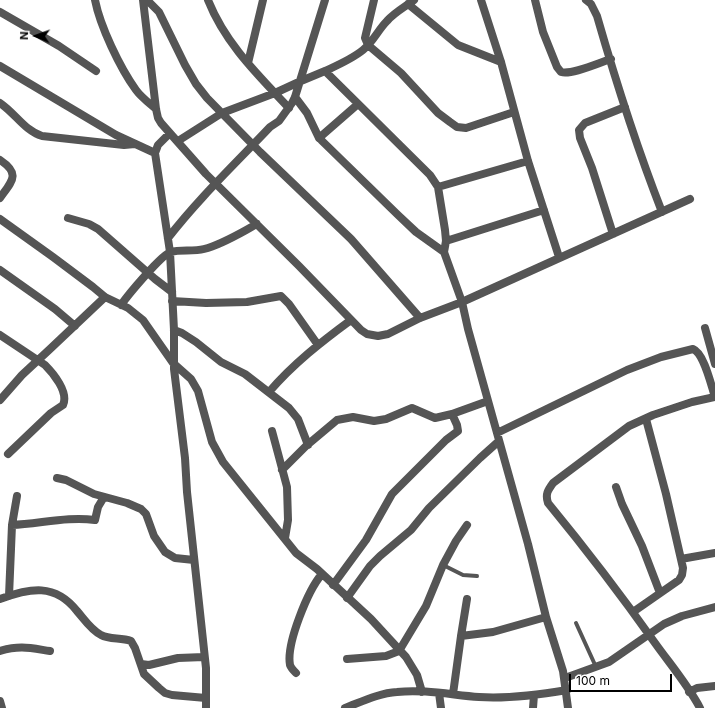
<!DOCTYPE html>
<style>
body{margin:0}
#map{position:relative;width:715px;height:708px;overflow:hidden;background:#fff;font-family:Inter,sans-serif}
canvas{display:block}
.north{position:absolute;left:16px;top:16px;width:40px;height:40px;-webkit-text-stroke:3px #fff;paint-order:stroke;rotate:272deg;font-size:11px;font-weight:700;line-height:16px;text-align:center;color:#000}
.north::after{content:'';display:block;margin:auto;width:14px;height:18px;background:#000;clip-path:polygon(50% 0,100% 100%,50% 72%,0 100%)}
.scale{position:absolute;left:569px;top:674px;width:103px;height:18px;box-sizing:border-box;border:2px solid #000;border-top:0;padding-left:5px;font-size:12px;line-height:14px;white-space:nowrap;color:#000;-webkit-text-stroke:3px #fff;paint-order:stroke}
</style>
<div id="map">
<canvas width="715" height="708"></canvas>
<div class="north">N</div>
<div class="scale">100 m</div>
</div>
<script>
const g = document.querySelector('canvas').getContext('2d');
g.lineJoin = 'round';
function strokePath(path, color, width, dash) { g.strokeStyle = color; g.lineWidth = width; g.lineCap = dash ? 'butt' : 'round'; g.setLineDash(dash || []); g.stroke(path); }
const service = new Path2D(`
 M 443,565 L 463,575 L 477,576
 M 576,623 L 596,667`);
const minor = new Path2D(`
 M 95,0 C 100,26 120,68 136,90 C 141,97 149,103 156,109
 M 143,0 L 156,109 L 158,118 L 161,123 L 206,174 L 299,266 L 361,330 L 367,334 L 378,336 L 388,334 L 420,318 L 462,302 L 690,199
 M 147,0 L 159,12 L 185,65 L 196,84 L 207,98 L 260,152 L 351,239 L 420,318
 M 208,0 C 225,43 257,74 289,108
 M 374,0 L 365,38 L 368,45 L 401,73 L 438,113 L 450,122 L 457,127 L 466,128 L 514,112
 M 481,0 L 501,62 L 528,161 L 559,257
 M 535,0 L 543,32 L 557,67 L 561,72 C 572,75 598,63 611,59
 M 586,0 L 591,4 L 597,16 C 616,82 637,148 662,212
 M 408,4 L 458,45 L 501,62
 M 0,12 L 59,46 L 96,71
 M 248,63 L 263,0
 M 0,66 L 116,135 L 155,153
 M 325,71 C 338,65 352,59 363,50 C 373,42 378,30 387,21 C 395,12 405,7 414,0
 M 295,97 L 307,113 L 319,138 L 398,215 L 416,232 L 444,252
 M 0,103 C 15,113 25,131 42,136 L 124,145 L 135,144
 M 170,133 L 158,145 L 155,153 L 170,252 L 174,330 L 174,369 L 185,458 L 187,492 L 206,668 L 206,708
 M 319,138 L 358,104
 M 178,141 L 222,113 L 275,93 L 301,81 L 325,71 L 430,175 L 438,187 L 445,230 L 446,241 L 444,252 L 462,302 L 468,329 L 528,544 L 546,617 L 563,671 L 568,708
 M 0,160 C 21,174 12,181 0,198
 M 438,187 L 528,161
 M 68,218 L 89,224 L 98,229 L 155,279 L 172,292
 M 0,219 L 53,257 L 93,287 L 105,297 L 128,308 L 143,320 L 173,363 L 191,379 L 198,391 L 212,442 L 223,462 L 296,553 L 317,569 L 371,619 L 406,657 L 417,675 L 422,692
 M 613,234 L 592,168 L 580,138 L 579,130 L 585,123 L 625,107
 M 168,238 C 199,198 235,164 270,127 L 279,121 L 292,103 L 295,97 L 325,0
 M 446,241 L 544,210
 M 0,270 L 55,309 L 75,326
 M 172,301 L 206,303 L 247,302 L 281,296 L 289,304 L 318,345
 M 121,305 C 128,295 162,254 171,252 C 180,249 193,252 204,249 C 223,244 240,233 257,224
 M 705,328 L 715,364
 M 174,330 L 182,333 L 196,342 L 221,362 L 245,374 L 289,408 L 298,419 L 308,445
 M 0,335 L 45,365 C 53,373 69,392 63,405 L 51,413 L 8,454
 M 269,392 C 293,364 321,342 351,320
 M 0,400 L 22,375 L 50,349 L 105,297
 M 272,431 L 287,487 L 288,520 L 285,538
 M 497,433 L 627,370 L 661,357 L 693,349 C 704,353 711,385 715,397 L 692,402 L 653,415 L 629,426 L 553,483 C 548,490 545,494 548,503 C 585,548 621,595 655,643 C 670,664 688,685 700,708
 M 282,470 L 306,446 L 337,420 L 353,417 L 374,421 L 386,419 L 412,408 L 435,418 L 452,414 L 488,401
 M 57,478 L 66,480 L 94,494 L 127,503 L 141,509 L 146,514 L 154,536 L 165,552 L 175,558 L 194,560
 M 616,487 L 622,504 L 642,546 L 660,593
 M 12,525 C 39,524 68,516 95,520 L 98,507 L 104,497
 M 681,559 L 715,553
 M 333,585 L 366,540 L 392,494 L 446,440 L 458,431 L 457,425 L 452,414
 M 9,596 L 12,525 L 17,496
 M 347,598 L 370,566 L 380,556 L 411,530 L 429,508 L 480,458 L 499,441
 M 0,599 C 30,588 55,583 77,611 C 84,619 91,630 101,635 C 110,640 121,637 131,641 L 135,648 L 144,674 L 159,688 L 165,693 L 172,695 L 206,698
 M 633,612 L 679,580 L 682,575 L 683,568 L 666,494 L 646,419
 M 461,636 L 493,632 L 546,617
 M 0,651 C 20,645 30,648 50,651
 M 347,659 L 386,656 L 399,651 L 426,606 L 443,565 L 456,541 L 467,525
 M 141,664 L 149,665 L 178,658 L 204,657
 M 296,673 C 293,670 291,668 290,665 C 286,644 308,590 322,574
 M 565,678 L 609,662 L 664,624 L 682,616 L 715,607
 M 689,692 L 697,688 L 715,686
 M 439,693 L 441,708
 M 453,694 L 461,636 L 467,599
 M 345,708 C 361,702 379,693 397,692 C 424,689 452,695 479,697 C 509,699 538,695 567,690
 M 533,708 L 534,695`);
const tertiary = new Path2D(`
 M 0,701 L 2,708`);
strokePath(service, '#555', 4);
strokePath(minor, '#555', 8);
strokePath(tertiary, '#555', 8);
</script>
